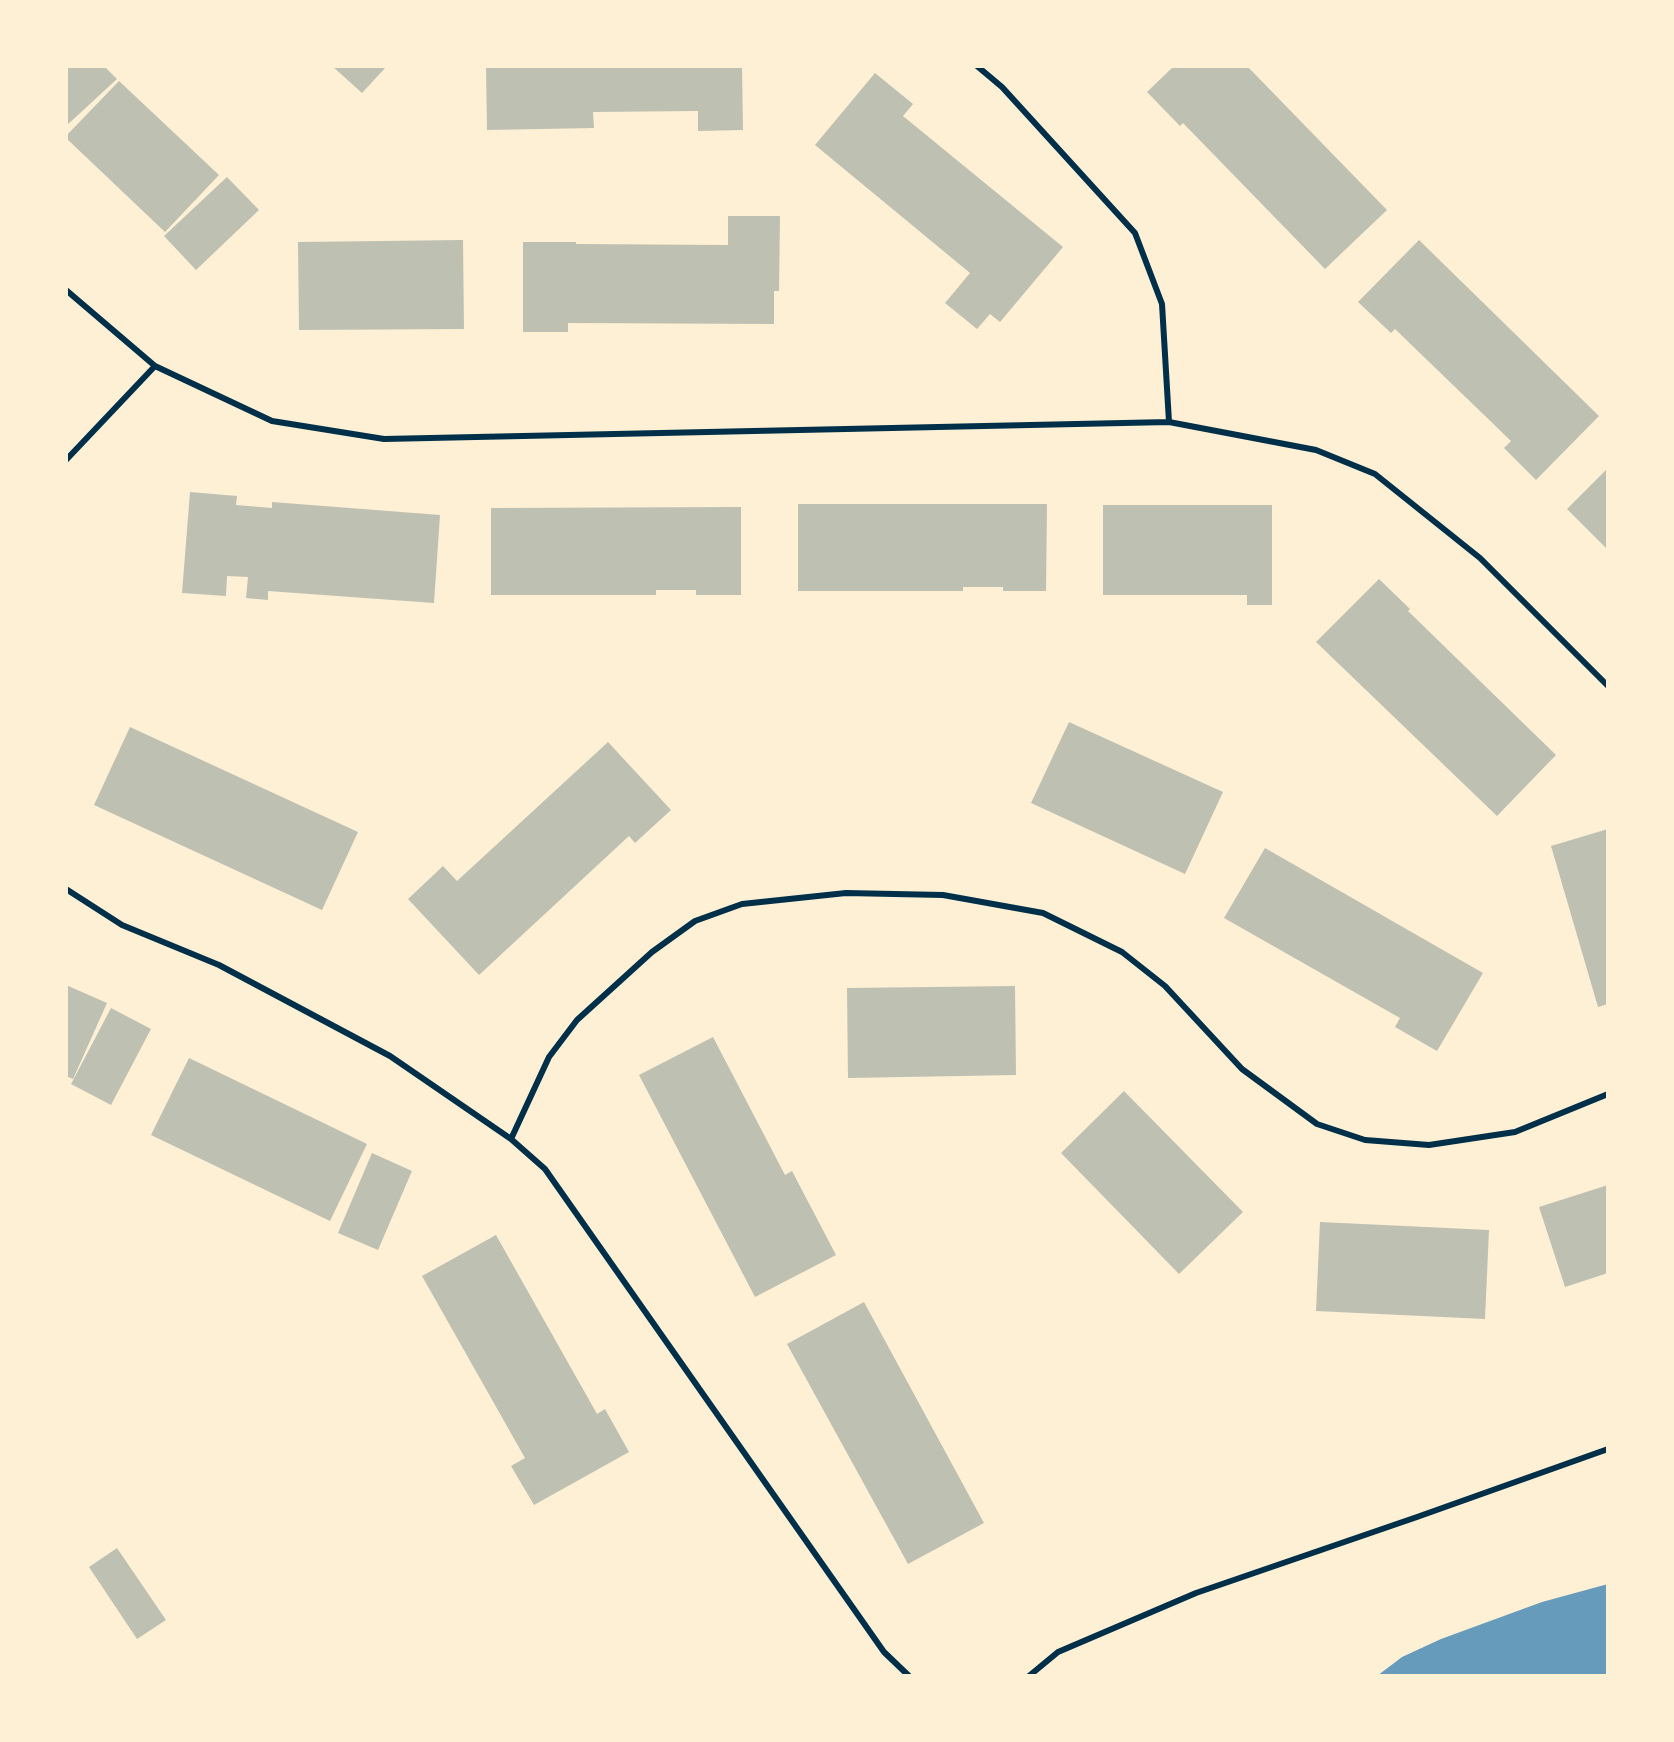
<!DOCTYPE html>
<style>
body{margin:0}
#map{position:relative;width:1674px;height:1742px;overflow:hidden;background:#fdf0d5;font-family:Overpass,sans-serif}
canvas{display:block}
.frame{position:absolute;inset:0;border:68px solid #fdf0d5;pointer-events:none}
</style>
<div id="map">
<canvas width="1674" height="1742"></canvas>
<div class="frame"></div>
</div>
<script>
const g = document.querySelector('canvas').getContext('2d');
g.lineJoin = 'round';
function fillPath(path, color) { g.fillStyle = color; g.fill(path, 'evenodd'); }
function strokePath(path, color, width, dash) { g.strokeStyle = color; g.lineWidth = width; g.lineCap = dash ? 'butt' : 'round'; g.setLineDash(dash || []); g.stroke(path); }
const water = new Path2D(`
 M 1608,1584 L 1608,1676 L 1377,1676 L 1402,1657 L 1441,1639 L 1542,1602 Z`);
const building = new Path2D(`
 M 66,66 L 104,66 L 117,79 L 66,126 Z
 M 332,66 L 387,66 L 362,93 Z
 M 486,66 L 742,66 L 743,130 L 698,131 L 698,111 L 593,112 L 594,128 L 487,130 Z
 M 1174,66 L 1247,66 L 1387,210 L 1325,269 L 1183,123 L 1180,126 L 1147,92 Z
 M 875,73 L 913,104 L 903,116 L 1063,247 L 1000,322 L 990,314 L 977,329 L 945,303 L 970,273 L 815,145 Z
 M 119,81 L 219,175 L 165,232 L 66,138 L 66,136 Z
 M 227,177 L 259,210 L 196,270 L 164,236 Z
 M 728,216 L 780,216 L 779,291 L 774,291 L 774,324 L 568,323 L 568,332 L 523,332 L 523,242 L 576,242 L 576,244 L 728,245 Z
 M 463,240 L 464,329 L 299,330 L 298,242 Z
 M 1419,240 L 1599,416 L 1536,480 L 1504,448 L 1511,441 L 1395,329 L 1391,333 L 1358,302 Z
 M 1608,468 L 1608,550 L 1567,509 Z
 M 190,492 L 237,496 L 236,505 L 272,508 L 272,502 L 440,515 L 434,603 L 268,591 L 268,600 L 246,598 L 248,577 L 227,576 L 226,596 L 182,593 Z
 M 798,504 L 1047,504 L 1046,591 L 1003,591 L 1003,587 L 963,587 L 963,591 L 798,591 Z
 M 1103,505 L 1272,505 L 1272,605 L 1247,605 L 1247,595 L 1103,595 Z
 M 741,507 L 741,595 L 696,595 L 696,590 L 656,590 L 656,595 L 491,595 L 491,508 Z
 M 1379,579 L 1410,609 L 1408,611 L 1556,755 L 1497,816 L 1316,642 Z
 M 1069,722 L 1223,792 L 1185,874 L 1031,803 Z
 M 130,727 L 358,832 L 322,910 L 94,805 Z
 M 608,742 L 671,810 L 635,843 L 629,836 L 479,975 L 408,899 L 443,866 L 457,881 Z
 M 1608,829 L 1608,1004 L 1598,1007 L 1551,846 Z
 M 1265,848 L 1483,973 L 1437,1051 L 1395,1027 L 1400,1018 L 1224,918 Z
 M 66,985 L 107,1003 L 73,1079 L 66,1076 Z
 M 1015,986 L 1016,1075 L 848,1078 L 847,988 Z
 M 111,1008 L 151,1029 L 111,1105 L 71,1084 Z
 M 713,1037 L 785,1175 L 792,1171 L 836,1255 L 755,1297 L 639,1075 Z
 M 189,1058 L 367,1144 L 330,1221 L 151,1135 Z
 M 1124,1091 L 1243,1212 L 1179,1274 L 1061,1153 Z
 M 372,1153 L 412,1171 L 378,1250 L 338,1233 Z
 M 1608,1185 L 1608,1273 L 1565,1287 L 1539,1207 Z
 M 1320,1222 L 1489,1230 L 1485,1319 L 1316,1311 Z
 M 496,1235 L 597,1414 L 605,1409 L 629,1452 L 534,1505 L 511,1466 L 525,1458 L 422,1276 Z
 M 864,1302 L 984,1523 L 908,1564 L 787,1344 Z
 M 117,1548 L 166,1620 L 137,1639 L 89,1567 Z`);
const minor = new Path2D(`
 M 977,66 L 1002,87 L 1135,233 L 1162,304 L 1169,422
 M 66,290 L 155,366 L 272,421 L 384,439 L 1169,422 L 1316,450 L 1375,474 L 1480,558 L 1608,686
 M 66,460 L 155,366
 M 66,889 L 122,925 L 219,965 L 390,1056 L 511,1139 L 545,1169 L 884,1652 L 909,1676
 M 511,1139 L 549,1057 L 577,1020 L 652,952 L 695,921 L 742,904 L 846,893 L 943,895 L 1043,913 L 1122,952 L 1165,986 L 1242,1069 L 1317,1124 L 1365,1140 L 1429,1145 L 1515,1132 L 1608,1094
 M 1029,1676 L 1058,1652 L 1196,1593 L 1417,1517 L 1608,1449`);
fillPath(water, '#669bbc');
fillPath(building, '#bec0b2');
strokePath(minor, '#003049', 6);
</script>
